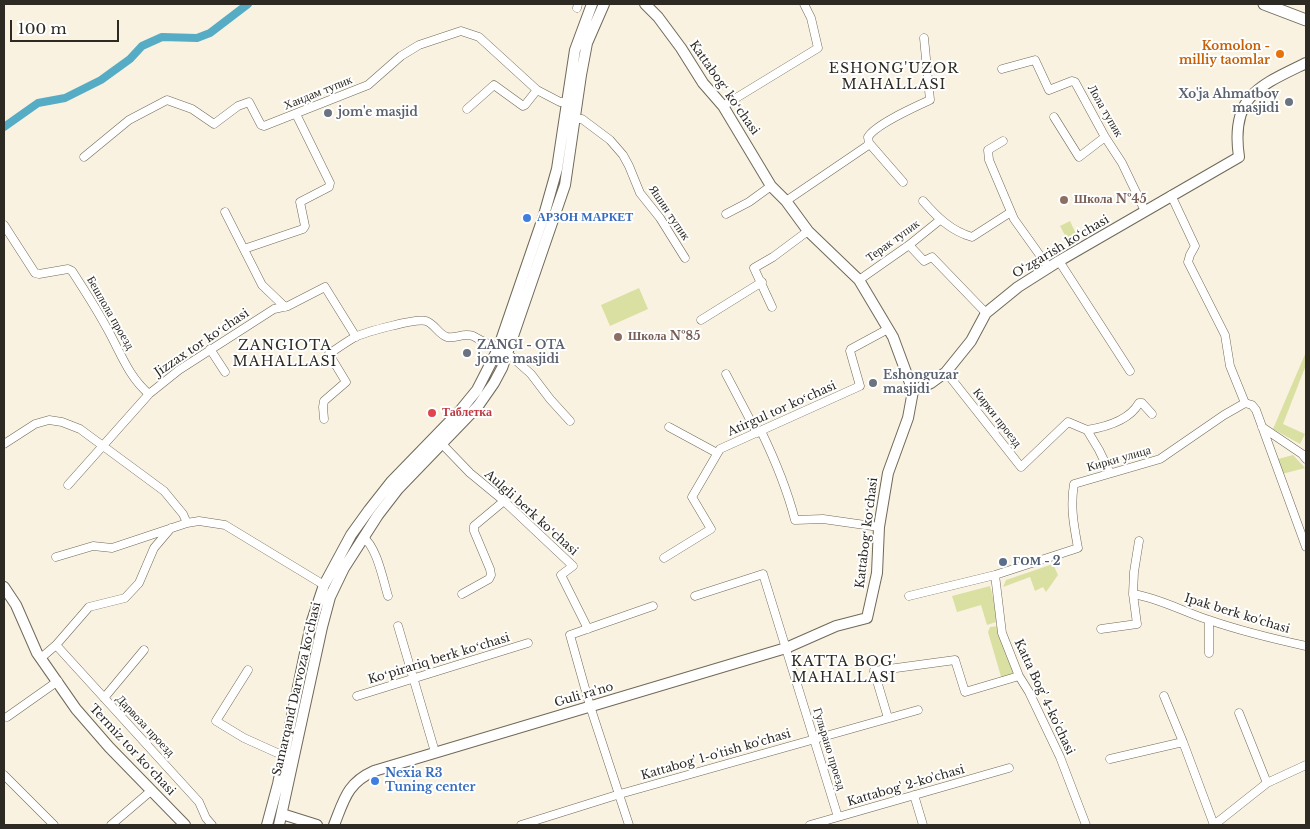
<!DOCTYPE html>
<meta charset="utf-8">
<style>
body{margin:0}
#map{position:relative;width:1310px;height:829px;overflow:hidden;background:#f9f2e0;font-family:"Libre Baskerville",serif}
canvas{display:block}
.frame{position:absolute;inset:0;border:5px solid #2d2a23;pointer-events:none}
.scale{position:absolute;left:10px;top:20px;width:109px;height:22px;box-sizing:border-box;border:2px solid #2d2a23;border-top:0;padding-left:6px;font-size:15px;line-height:18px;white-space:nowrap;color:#2d2a23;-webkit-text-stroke:4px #fff;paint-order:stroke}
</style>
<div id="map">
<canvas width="1310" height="829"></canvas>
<div class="frame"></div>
<div class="scale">100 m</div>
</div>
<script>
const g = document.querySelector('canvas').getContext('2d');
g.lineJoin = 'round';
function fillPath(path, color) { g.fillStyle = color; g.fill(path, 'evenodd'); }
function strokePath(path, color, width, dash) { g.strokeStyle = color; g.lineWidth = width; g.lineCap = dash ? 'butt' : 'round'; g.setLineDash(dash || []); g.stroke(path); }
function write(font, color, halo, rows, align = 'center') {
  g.font = font + ' "Libre Baskerville",serif'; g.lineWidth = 4; g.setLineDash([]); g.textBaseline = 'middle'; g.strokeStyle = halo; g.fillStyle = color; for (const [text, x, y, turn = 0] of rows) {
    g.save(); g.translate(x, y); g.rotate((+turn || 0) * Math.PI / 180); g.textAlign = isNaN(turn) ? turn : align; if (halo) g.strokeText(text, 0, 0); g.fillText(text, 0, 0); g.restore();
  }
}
const green = new Path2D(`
 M 1070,221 L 1079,240 L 1070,245 L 1060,226 Z
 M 639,288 L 648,309 L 610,326 L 601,305 Z
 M 1306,352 L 1306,365 L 1283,424 L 1305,434 L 1300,444 L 1273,429 Z
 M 1293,455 L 1305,468 L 1282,474 L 1278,459 Z
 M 1053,564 L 1058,575 L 1046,592 L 1043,587 L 1035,591 L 1030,577 L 1003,587 L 1006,580 Z
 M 990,586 L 999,621 L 987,625 L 981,605 L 957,612 L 952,596 Z
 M 998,626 L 1015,676 L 1002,680 L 988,632 L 990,627 Z`);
const canal = new Path2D(`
 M 4,127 L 38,103 L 65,98 L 101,80 L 130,59 L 142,46 L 162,37 L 197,38 L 210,33 L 248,4`);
const street = new Path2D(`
 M 577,8 L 578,4
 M 1002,69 L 1035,60 L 1049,90 L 1072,81 L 1075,82 L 1105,137 L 1122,163 L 1145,211
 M 723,106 L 818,48 L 811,18 L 804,4
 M 467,109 L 494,85 L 523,106 L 525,105 L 537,90
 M 1054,117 L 1079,157 L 1105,137
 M 575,119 L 582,119 L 610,140 L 623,155 L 629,166 L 640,193 L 660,218 L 685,258
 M 1003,141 L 988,150 L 989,160 L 1014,219 L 1049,268
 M 869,143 L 903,182
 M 84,157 L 129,120 L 167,100 L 192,109 L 214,124 L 238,106 L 249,102 L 261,125 L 264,126 L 368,85 L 401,56 L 419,45 L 461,31 L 479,37 L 537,90 L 560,102 L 567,102
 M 1171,195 L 1195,246 L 1190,255 L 1188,262 L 1225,335 L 1230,366 L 1245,403
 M 786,201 L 867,146 L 869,143 L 868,137 C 876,124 915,107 930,100 L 924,38
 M 923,201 C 937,217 951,231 972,237 L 1011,212
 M 225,212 L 262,285 L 285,307
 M 726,214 L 749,202 L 771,186
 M 4,225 L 35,273 L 39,274 L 68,269 L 72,271 C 85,291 98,311 109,332 C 121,354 129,377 149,394
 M 909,245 L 924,261 L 932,257 L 986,313
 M 244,249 L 303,229 L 305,226 L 300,202 L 329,187 L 330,183 L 296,114
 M 1059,261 L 1130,371
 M 859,280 L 909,245 L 940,220
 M 772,307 L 754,268 L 773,257 L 808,231
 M 701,320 L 762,282
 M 210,349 L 225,372
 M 946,372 L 1021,467 L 1068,422 L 1087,430 L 1099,450 L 1110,473
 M 726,374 L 757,433
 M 1245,403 L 1252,405 L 1256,410 L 1306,547
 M 324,419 L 323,407 L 324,401 L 346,382 L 329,354 C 338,348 346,342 355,337 C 366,332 416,318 426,321 C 435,324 438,334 447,337 C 457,339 463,332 473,336 L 512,357 L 531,374 L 550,399 L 570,421
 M 669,427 L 717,453
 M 1262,427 L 1302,454 L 1306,459
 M 1087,430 C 1106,427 1129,421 1139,403 L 1142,403 L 1152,414
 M 761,431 C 775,460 787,489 795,520 L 823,519 L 879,527
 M 4,444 L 35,424 L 49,420 L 62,422 L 80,429 L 164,491 L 183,514 L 187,523 L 199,521 L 225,525 L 324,585
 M 442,444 L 470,473 L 504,501 L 573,566 L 561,575 L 588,629
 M 68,485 L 149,394 L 179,370 L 274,309 L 288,306 L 325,287 L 356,337
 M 363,537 C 377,547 383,580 388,596
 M 56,557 L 93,546 L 112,548 L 187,523
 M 664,558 L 711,529 L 692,497 L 720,449 L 860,386 L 850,351 L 851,349 L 888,329
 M 995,575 L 1002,633 L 1019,676 L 1029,692 L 1060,757 L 1086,825
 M 462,594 L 489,579 L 491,575 L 490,569 L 474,531 L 474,526 L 504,501
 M 1133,594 C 1159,598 1184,612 1209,620 C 1241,631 1274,639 1306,646
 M 695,596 L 763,574 L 838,817
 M 909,596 L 995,575 L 1078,548 C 1074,526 1070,507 1074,484 L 1160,459 L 1224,415 L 1245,403
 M 1209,620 L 1209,653
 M 398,626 L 435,752
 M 1101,629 L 1137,624 L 1133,594 L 1134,572 L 1139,541
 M 56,645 L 199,802 L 206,818 L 212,825
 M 41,658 L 56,645 L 89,607 L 125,598 L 139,583 L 154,548 L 171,528
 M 248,670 L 216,721 L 244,738 L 284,756
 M 357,696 L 528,643
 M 1164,696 L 1183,742 L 1214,825
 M 104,698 L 144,650
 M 1239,713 L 1267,783
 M 7,717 L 58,681
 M 888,718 L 874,671 L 955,660 L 965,692 L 1019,676
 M 1110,759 L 1183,742
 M 4,775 L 54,825
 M 914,795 L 923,825
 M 111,825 L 152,790
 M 521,825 L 620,794 L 918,710
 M 629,825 L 590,706 L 570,635 L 653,606
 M 810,825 L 1009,768
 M 1214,825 L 1267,783 L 1306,765`);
const secondary = new Path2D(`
 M 913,391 L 931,383 L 946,372 L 971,341 L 986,313 L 1018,287 L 1059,261 L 1239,157 C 1230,96 1259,86 1306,63
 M 4,587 L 16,605 L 37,653 L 76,709 L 109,747 L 185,825
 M 282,814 L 317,825
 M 267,825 L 278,784 L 311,624 L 324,585 L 351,535 L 369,510 L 391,482 L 459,412 L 477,390 L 498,349 L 544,215 L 557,169 L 575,50 L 592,4
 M 279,825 L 322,627 L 330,597 L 344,568 L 378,515 L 398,489 L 478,406 L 494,383 L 502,368 L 565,185 L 581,75 L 587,43 L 604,4
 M 334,825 C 344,800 347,783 374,771 L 786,648 L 836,626 L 867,618 L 877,573 L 879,527 L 888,473 L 908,418 L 913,391 L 893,337 L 859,280 L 808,231 L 786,201 L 771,186 L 723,106 L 703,83 L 681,48 L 658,17 L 645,4`);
const primary = new Path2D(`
 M 1264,4 L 1306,20`);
const markers = [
 [1280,54,5,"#e8710a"],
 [1289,102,5,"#6b7280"],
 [328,113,5,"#6b7280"],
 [1064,200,5,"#8d6e63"],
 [527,218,5,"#3f7fe0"],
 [618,337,5,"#8d6e63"],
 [467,353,5,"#6b7280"],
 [873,383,5,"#6b7280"],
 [432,413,5,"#e0444e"],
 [1003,562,5,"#5c6f8a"],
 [375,781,5,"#3f7fe0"]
];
const foodNames = [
 ["Komolon -",1270,47],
 ["milliy taomlar",1270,61]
];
const streetNames = [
 ["Kattabogʻ koʻchasi",724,88,55],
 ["Хандам тупик",318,93,-22],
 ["Лола тупик",1105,111,60],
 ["Яшин тупик",669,213,56],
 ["Терак тупик",893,241,-36],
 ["O‘zgarish ko‘chasi",1061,247,-31],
 ["Бешлола проезд",110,313,60],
 ["Jizzax tor koʻchasi",202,343,-34],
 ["Atirgul tor koʻchasi",782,409,-24],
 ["Кирки проезд",997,418,52],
 ["Кирки улица",1119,459,-16],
 ["Aulgli berk koʻchasi",531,513,42],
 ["Kattabogʻ koʻchasi",867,533,-83],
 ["Ipak berk ko'chasi",1237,614,17],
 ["Koʻpirariq berk koʻchasi",439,659,-17],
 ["Samarqand Darvoza koʻchasi",297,689,-77],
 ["Guli ra'no",584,695,-16],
 ["Katta Bog' 4-ko'chasi",1044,697,65],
 ["Дарвоза проезд",145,726,47],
 ["Гульрано проезд",829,749,73],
 ["Termiz tor koʻchasi",132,750,47],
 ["Kattabog' 1-o'tish ko'chasi",716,755,-16],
 ["Kattabog' 2-ko'chasi",906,786,-16]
];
const worshipNames = [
 ["Xo'ja Ahmatboy",1279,95,"right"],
 ["masjidi",1279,109,"right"],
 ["jom'e masjid",338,113],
 ["ZANGI - OTA",477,346],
 ["jome masjidi",477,360],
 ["Eshonguzar",883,376],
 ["masjidi",883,390]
];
const educationNames = [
 ["Школа №45",1074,200],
 ["Школа №85",628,337]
];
const shopNames = [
 ["АРЗОН МАРКЕТ",537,218],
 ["Nexia R3",385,774],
 ["Tuning center",385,788]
];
const healthNames = [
 ["Таблетка",442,413]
];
const serviceNames = [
 ["ГОМ - 2",1013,562]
];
const neighbourhoodNames = [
 ["ESHONG'UZOR",894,69],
 ["MAHALLASI",894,85],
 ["ZANGIOTA",285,346],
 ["MAHALLASI",285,362],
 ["KATTA BOG'",844,662],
 ["MAHALLASI",844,678]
];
fillPath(green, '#dae0a1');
strokePath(canal, '#56acc4', 8);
strokePath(street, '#706959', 9);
strokePath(secondary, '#706959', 12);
strokePath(primary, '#706959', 13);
strokePath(street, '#fff', 8);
strokePath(secondary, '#fff', 10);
strokePath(primary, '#fff', 11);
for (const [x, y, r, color] of markers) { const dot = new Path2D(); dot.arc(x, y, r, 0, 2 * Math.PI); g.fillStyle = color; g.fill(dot); strokePath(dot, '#fff', 2); }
write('bold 12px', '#c56008', '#fff', foodNames, 'right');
write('12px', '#2d2a23', '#fff', streetNames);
write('bold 12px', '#5b616d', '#fff', worshipNames, 'left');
write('bold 12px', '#785e54', '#fff', educationNames, 'left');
write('bold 12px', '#366cbe', '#fff', shopNames, 'left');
write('bold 12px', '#be3a42', '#fff', healthNames, 'left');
write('bold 12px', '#4e5e75', '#fff', serviceNames, 'left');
g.letterSpacing = '1px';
write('14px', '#2d2a23', '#fff', neighbourhoodNames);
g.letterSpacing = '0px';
</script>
